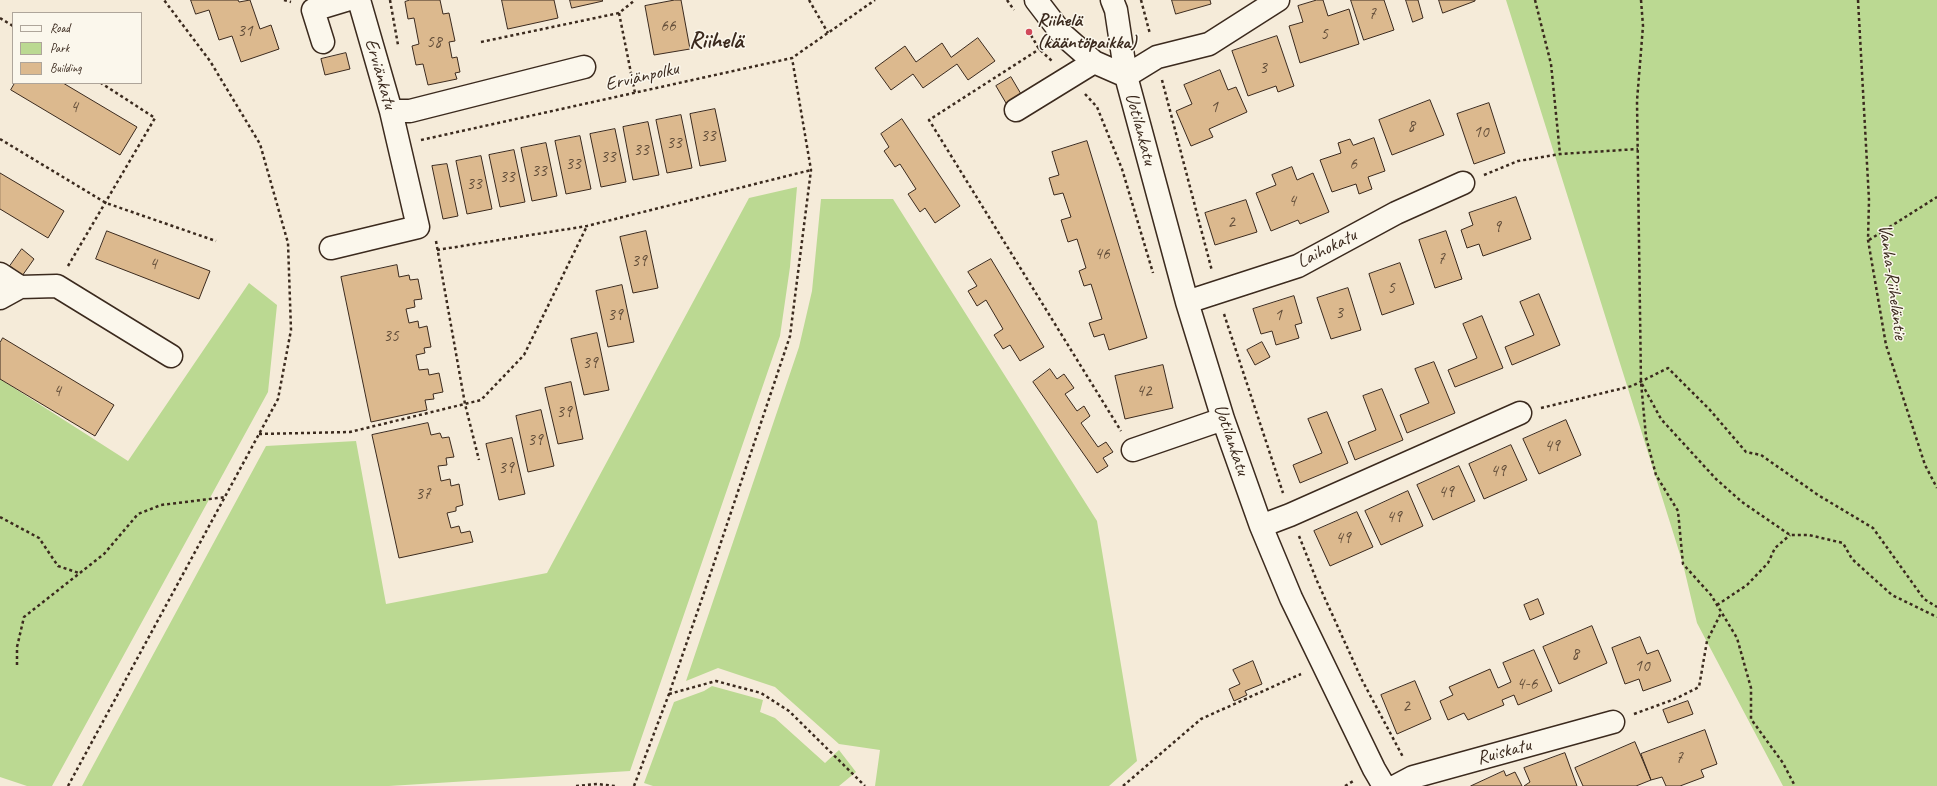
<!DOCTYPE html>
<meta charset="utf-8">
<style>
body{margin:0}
#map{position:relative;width:1937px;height:786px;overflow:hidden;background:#f5ebd9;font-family:Caveat,sans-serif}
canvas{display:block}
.legend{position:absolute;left:12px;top:12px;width:130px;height:72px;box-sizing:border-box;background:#fbf7ec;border:1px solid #aea59a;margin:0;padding:5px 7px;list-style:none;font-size:12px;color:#3b2a1e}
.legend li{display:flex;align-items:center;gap:8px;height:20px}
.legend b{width:20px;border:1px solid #aea59a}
</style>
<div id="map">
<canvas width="1937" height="786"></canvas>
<ul class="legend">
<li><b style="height:5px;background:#fbf7ec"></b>Road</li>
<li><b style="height:11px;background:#bbd992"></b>Park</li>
<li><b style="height:11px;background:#dcb98e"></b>Building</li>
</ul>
</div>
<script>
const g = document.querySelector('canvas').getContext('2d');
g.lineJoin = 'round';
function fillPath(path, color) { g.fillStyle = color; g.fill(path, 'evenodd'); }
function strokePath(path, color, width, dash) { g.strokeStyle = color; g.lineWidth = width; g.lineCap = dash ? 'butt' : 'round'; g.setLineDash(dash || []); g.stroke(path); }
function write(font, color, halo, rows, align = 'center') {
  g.font = font + ' Caveat,sans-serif'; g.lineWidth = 3; g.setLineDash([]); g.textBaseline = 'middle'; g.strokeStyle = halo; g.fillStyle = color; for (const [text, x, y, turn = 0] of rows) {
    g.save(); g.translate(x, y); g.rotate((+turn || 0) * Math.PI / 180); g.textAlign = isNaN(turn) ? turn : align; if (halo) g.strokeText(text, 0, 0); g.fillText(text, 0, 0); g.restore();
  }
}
const green = new Path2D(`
 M 1506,0 L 1937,0 L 1937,786 L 1783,786 L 1697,623 L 1683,564 Z
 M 797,187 L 790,267 L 780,336 L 630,771 L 389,786 L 82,786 L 266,446 L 356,441 L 386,604 L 547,573 L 749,198 Z
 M 821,199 L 893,199 L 1097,521 L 1137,761 L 1109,786 L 875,786 L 880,750 L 839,744 L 775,687 L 718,668 L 686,681 L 799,347 L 812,291 Z
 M 249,283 L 277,305 L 268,392 L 52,786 L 27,786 L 0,777 L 0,379 L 128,461 Z
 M 712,686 L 763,700 L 760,712 L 775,718 L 825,763 L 839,750 L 856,772 L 839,786 L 653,786 L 644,783 L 674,702 L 704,691 Z`);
const building = new Path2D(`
 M 191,0 L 238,0 L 239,2 L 250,0 L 260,29 L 271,25 L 279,49 L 241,62 L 232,36 L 219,40 L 209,10 L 196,14 Z
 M 410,0 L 440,0 L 443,14 L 449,13 L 455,41 L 449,42 L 452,58 L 457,57 L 460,72 L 455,73 L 457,79 L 428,85 L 423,64 L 416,65 L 412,46 L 419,44 L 414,18 L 408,19 L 405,2 Z
 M 502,0 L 554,0 L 558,18 L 508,29 Z
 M 570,0 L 602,0 L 603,1 L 572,8 Z
 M 675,0 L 681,0 L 690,49 L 654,55 L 645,6 Z
 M 1172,0 L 1210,0 L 1211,4 L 1176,14 Z
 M 1317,0 L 1323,0 L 1328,16 L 1349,9 L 1359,44 L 1300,63 L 1289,26 L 1303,22 L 1298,6 Z
 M 1351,0 L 1384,0 L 1394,30 L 1364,40 Z
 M 1406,0 L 1418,0 L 1423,18 L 1413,22 Z
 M 1439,0 L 1475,0 L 1475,1 L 1443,13 Z
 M 1277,36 L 1294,86 L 1278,92 L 1276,86 L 1248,96 L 1232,51 Z
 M 978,38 L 995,61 L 968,80 L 957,64 L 923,88 L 913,74 L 891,90 L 875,68 L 905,46 L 916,62 L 942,43 L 951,57 Z
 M 346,53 L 350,69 L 325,75 L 321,59 Z
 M 1220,70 L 1228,90 L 1236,87 L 1247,112 L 1209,129 L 1213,137 L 1191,146 L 1176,111 L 1192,104 L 1184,85 Z
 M 1011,77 L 1021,94 L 1006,103 L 996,86 Z
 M 15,83 L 63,83 L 137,127 L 120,155 L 11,90 Z
 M 1430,100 L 1444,135 L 1392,155 L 1379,120 Z
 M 1489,103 L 1505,153 L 1474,164 L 1457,114 Z
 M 715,109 L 726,161 L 700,166 L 690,114 Z
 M 681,115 L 692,168 L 667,173 L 656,120 Z
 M 902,119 L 960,206 L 935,223 L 925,208 L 920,212 L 908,194 L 916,189 L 900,164 L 895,167 L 884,151 L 889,147 L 881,134 Z
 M 648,122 L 659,175 L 633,180 L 623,127 Z
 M 615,129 L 626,182 L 601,187 L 590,134 Z
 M 580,136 L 591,189 L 566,194 L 555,141 Z
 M 1374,138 L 1385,171 L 1368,177 L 1372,189 L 1359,194 L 1356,184 L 1332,192 L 1320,160 L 1341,153 L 1338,143 L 1350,139 L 1353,145 Z
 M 1087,141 L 1147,338 L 1109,350 L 1104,334 L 1094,337 L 1089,323 L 1102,319 L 1091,284 L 1084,286 L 1079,271 L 1086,268 L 1077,239 L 1068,242 L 1061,220 L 1071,217 L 1063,193 L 1054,195 L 1049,178 L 1059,175 L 1052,152 Z
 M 546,143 L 557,196 L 532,201 L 521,148 Z
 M 514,150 L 525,202 L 500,207 L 489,155 Z
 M 481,156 L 492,209 L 467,214 L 456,161 Z
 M 447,164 L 458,216 L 443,219 L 432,166 Z
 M 1292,167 L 1297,180 L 1313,173 L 1329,212 L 1300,224 L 1298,220 L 1271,231 L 1256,193 L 1276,185 L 1272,175 Z
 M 0,173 L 64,211 L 48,238 L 0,209 Z
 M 1516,197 L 1531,239 L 1483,256 L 1479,244 L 1467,248 L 1461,230 L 1473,225 L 1469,213 Z
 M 1246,200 L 1257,232 L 1215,245 L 1205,213 Z
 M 107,231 L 210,271 L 199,299 L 96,259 Z
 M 646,231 L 658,288 L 633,293 L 620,237 Z
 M 1446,231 L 1462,279 L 1435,288 L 1419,240 Z
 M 22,249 L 34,259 L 22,276 L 10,266 Z
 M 991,259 L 1044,347 L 1020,361 L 1010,345 L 1003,349 L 994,335 L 1003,329 L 986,300 L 977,306 L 968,291 L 977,286 L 968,272 Z
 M 1400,263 L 1414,304 L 1382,315 L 1369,274 Z
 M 397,265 L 399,277 L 409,275 L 410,280 L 418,279 L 422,299 L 414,300 L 415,307 L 406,309 L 409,323 L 418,321 L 419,328 L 427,326 L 431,347 L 424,348 L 425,353 L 416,355 L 419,370 L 428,369 L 429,375 L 439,373 L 443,392 L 433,394 L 434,399 L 425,400 L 427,410 L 371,422 L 341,277 Z
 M 622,285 L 634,342 L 608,347 L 596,291 Z
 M 1348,288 L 1361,330 L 1331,339 L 1317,298 Z
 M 1539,294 L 1560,345 L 1512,365 L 1505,347 L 1534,335 L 1520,302 Z
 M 1294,296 L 1302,323 L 1295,325 L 1299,338 L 1276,345 L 1272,331 L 1261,334 L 1253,309 Z
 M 1482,316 L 1503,368 L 1455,387 L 1448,370 L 1477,358 L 1463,324 Z
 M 597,333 L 609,390 L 584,395 L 571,339 Z
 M 3,338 L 114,405 L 95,436 L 0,379 L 0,343 Z
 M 1262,342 L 1270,357 L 1255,365 L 1247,350 Z
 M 1434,362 L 1455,413 L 1407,433 L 1400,415 L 1429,403 L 1415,369 Z
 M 1163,365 L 1173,408 L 1125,419 L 1115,376 Z
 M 1050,369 L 1057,379 L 1064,374 L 1074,388 L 1065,394 L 1077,411 L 1084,406 L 1090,416 L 1081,423 L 1098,447 L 1106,442 L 1113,452 L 1103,458 L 1108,466 L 1097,473 L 1033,382 Z
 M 571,382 L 583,439 L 558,444 L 545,388 Z
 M 1382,389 L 1403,440 L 1355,460 L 1348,442 L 1376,430 L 1363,396 Z
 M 541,410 L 554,466 L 528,472 L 516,416 Z
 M 1327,412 L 1348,463 L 1300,483 L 1293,465 L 1322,453 L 1308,419 Z
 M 1566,420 L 1581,455 L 1539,474 L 1523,439 Z
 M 428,423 L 431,435 L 440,433 L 442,438 L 449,437 L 454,457 L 446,458 L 447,465 L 438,466 L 441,481 L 450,479 L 451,486 L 459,484 L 463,505 L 456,507 L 456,511 L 447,513 L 451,528 L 459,526 L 461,533 L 470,531 L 473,542 L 399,558 L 372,435 Z
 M 512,438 L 525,494 L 499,500 L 486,444 Z
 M 1511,445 L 1527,480 L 1484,499 L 1469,464 Z
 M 1459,466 L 1475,501 L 1433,520 L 1417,485 Z
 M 1408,491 L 1423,526 L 1381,545 L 1365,511 Z
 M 1357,512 L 1373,547 L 1330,566 L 1314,531 Z
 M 1538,599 L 1544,614 L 1530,620 L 1524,605 Z
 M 1592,626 L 1607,663 L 1559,684 L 1543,647 Z
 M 1640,637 L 1647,654 L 1658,650 L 1671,681 L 1643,691 L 1639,679 L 1625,684 L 1612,648 Z
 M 1534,650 L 1552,691 L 1518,705 L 1514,695 L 1502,700 L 1504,705 L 1468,720 L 1464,713 L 1448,720 L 1440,701 L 1453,695 L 1449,687 L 1490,669 L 1498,688 L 1511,682 L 1503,663 Z
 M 1253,661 L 1262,684 L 1245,691 L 1247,695 L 1234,701 L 1229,689 L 1240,684 L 1233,670 Z
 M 1415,681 L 1431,719 L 1397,734 L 1381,695 Z
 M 1688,701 L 1693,714 L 1668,723 L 1663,710 Z
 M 1705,730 L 1717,764 L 1701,770 L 1704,777 L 1680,786 L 1666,786 L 1662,777 L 1651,780 L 1641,754 Z
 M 1635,742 L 1651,780 L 1636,786 L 1583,786 L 1575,768 Z
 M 1565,753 L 1577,786 L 1524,786 L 1530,782 L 1524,768 Z
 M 1504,771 L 1506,776 L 1515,772 L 1522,786 L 1471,786 Z`);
const path = new Path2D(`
 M 284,0 L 291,2
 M 390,0 L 398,45
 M 809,0 L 828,33
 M 1007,0 L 1014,10
 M 1141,0 L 1150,34
 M 1535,0 L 1551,64 L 1560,154
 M 1641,0 L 1643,26 L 1637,101 L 1641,382 L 1646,437 L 1656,475 L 1678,511 L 1683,564 L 1711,595 L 1737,638 L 1751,688 L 1751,719 L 1783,763 L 1795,786
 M 1858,0 L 1869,200 L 1868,240 L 1886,345 L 1925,465 L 1937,488
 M 619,13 L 635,93
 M 0,18 L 13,26
 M 1028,30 L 1039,49 L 1052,61
 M 481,42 L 619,13 L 635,0
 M 1041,48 L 929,120 L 1121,431
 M 1162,80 L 1212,271
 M 1085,94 L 1097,107 L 1122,169 L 1153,273
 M 0,139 L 106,203 L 216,241
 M 421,140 L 792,58 L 875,0
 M 1484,175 L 1518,161 L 1560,154 L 1638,149
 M 1869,240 L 1937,197
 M 436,241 L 465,404 L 479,460
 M 437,250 L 587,226 L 811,170
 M 68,266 L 155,118 L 101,83
 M 1224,314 L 1283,493
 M 1642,384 L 1661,419 L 1716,479 L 1742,502 L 1790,535 L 1809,535 L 1843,543 L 1852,559 L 1892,595 L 1937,617
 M 1541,408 L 1632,386 L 1668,368 L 1710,410 L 1746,452 L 1761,455 L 1818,495 L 1873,528 L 1924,599 L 1937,607
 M 259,434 L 350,432 L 481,400 L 524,355 L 587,226
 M 0,517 L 39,538 L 58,566 L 79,573
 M 1299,536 L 1317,581 L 1362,680 L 1403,757
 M 1717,605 L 1747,585 L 1768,563 L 1775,548 L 1790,535
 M 17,665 L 17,647 L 24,617 L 104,554 L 138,514 L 161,505 L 226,497
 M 669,694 L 716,681 L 761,693 L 789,711 L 865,786
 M 1634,714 L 1675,699 L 1699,687 L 1707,641 L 1721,613
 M 68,786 L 278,399 L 291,330 L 288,243 L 260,144 L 210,61 L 164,0
 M 576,786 L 597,784 L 615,786
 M 634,786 L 669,694 L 707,584 L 790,336 L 811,170 L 792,58
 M 1123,786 L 1201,719 L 1301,674
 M 1345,786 L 1355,780`);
const minor = new Path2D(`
 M 1036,0 L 1062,34 L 1094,62 L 1126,76
 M 1112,0 L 1116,10 L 1126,76 L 1187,302 L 1223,419 L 1261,526 L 1291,598 L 1374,769 L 1384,786
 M 323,42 L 313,10 L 346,0
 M 1126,76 L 1157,57 L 1209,44 L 1278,0
 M 1016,110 L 1094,62
 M 391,111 L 410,111 L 584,67
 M 331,248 L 418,227 L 391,111 L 359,0
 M 0,274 L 20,287
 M 0,298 L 20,287 L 57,286 L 171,356
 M 1187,302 L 1298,266 L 1396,213 L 1463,183
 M 1133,450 L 1223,419
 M 1261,526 L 1290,515 L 1520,413
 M 1396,786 L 1413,777 L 1613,722`);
const markers = [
 [1029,32,4,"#d1495b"]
];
const numberNames = [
 ["7",1372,15],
 ["66",668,27],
 ["31",245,32],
 ["5",1324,35],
 ["58",434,43],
 ["3",1263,69],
 ["4",74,108],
 ["1",1214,108],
 ["8",1411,127],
 ["10",1481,133],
 ["33",708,137],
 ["33",674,144],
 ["33",641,151],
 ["33",608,158],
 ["33",573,165],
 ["6",1353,165],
 ["33",539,172],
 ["33",507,178],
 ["33",474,185],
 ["4",1292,202],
 ["2",1231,223],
 ["9",1497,228],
 ["46",1102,255],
 ["7",1441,260],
 ["39",639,262],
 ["4",153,265],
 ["5",1391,289],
 ["3",1339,314],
 ["39",615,316],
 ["1",1278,316],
 ["35",391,337],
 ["39",590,364],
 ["4",57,392],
 ["42",1144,392],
 ["39",564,413],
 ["39",535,441],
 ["49",1552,447],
 ["39",506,469],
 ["49",1498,472],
 ["49",1446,493],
 ["37",423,495],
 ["49",1394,518],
 ["49",1343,539],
 ["8",1575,655],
 ["10",1642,667],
 ["4-6",1527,685],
 ["2",1406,707],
 ["7",1679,759]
];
const poiNames = [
 ["Riihelä",1037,21],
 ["(kääntöpaikka)",1037,43]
];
const streetNames = [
 ["Erviänkatu",380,74,74],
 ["Erviänpolku",642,77,-13],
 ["Uotilankatu",1140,129,75],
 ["Laihokatu",1327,249,-27],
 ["Vanha-Riiheläntie",1892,282,82],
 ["Uotilankatu",1231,440,71],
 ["Ruiskatu",1504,752,-15]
];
const districtNames = [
 ["Riihelä",716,42]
];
fillPath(green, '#bbd992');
fillPath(building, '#dcb98e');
strokePath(building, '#3b2a1e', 1);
strokePath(minor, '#3b2a1e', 25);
strokePath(path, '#3b2a1e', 2.5, [3, 3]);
strokePath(minor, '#fbf7ec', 22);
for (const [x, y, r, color] of markers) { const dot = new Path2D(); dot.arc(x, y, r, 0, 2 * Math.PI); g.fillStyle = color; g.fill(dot); strokePath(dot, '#fbf7ec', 1.5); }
write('17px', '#634e3a', null, numberNames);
write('bold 19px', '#3b2a1e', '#fbf7ec', poiNames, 'left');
write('19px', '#3b2a1e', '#fbf7ec', streetNames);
write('bold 23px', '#3b2a1e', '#fbf7ec', districtNames);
</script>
